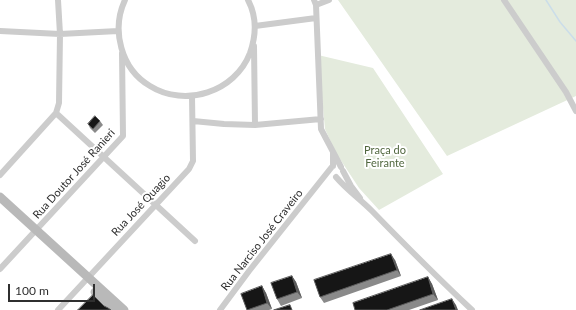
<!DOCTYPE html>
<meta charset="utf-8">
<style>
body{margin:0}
#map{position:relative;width:576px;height:310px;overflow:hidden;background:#fff;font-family:Lato,sans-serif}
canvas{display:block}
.scale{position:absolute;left:8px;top:284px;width:87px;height:18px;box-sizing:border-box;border:2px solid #2f2f2f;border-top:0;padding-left:5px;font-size:12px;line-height:14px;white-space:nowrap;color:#2f2f2f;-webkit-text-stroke:3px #fff;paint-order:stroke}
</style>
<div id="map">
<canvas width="576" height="310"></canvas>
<div class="scale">100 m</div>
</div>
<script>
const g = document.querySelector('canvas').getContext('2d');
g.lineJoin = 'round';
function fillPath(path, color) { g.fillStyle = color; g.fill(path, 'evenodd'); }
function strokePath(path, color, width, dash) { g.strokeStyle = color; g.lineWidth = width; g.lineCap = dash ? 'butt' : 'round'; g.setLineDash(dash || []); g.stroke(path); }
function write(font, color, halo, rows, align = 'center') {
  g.font = font + ' Lato,sans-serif'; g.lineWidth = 4; g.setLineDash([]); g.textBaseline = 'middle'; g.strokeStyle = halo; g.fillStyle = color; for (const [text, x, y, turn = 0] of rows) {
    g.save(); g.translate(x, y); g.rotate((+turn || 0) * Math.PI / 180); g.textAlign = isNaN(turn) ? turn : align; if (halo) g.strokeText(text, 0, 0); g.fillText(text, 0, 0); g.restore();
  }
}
const green = new Path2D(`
 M 338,0 L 576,0 L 576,96 L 447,156 Z
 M 318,55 L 373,68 L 443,174 L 379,210 L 359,188 L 336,153 L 325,129 Z`);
const stream = new Path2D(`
 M 546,0 L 560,22 L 576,41`);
const minor = new Path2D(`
 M 125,0 C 111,30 121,69 150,86 C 185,108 235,92 250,53 C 256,36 257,17 248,0
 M 314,0 L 316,5 L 321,129 L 341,167
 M 504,0 L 566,92 L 576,111
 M 316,5 L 329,0
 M 255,26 L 316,18
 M 0,31 L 60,34 L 118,31
 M 254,46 L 255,125
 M 56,113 L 195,241
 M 193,121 L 224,124 L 255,125 L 321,119
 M 333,166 L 333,152
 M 343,171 L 351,186 L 360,198
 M 0,175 L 56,113 L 59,103 L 60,34 L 58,0
 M 336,177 C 347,190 360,199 372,211 C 405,245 438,278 472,310
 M 0,269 L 123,136 L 122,53
 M 58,310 L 189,169 L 193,161 L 192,96
 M 220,310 L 249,271 L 331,168`);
const secondary = new Path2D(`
 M 0,197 L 124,310
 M 95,292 L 114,310`);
const wall = new Path2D(`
 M 100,121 L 103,125 L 95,133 L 90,128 L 88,124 Z
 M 395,260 L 401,276 L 324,303 L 320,297 Z
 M 292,276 L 296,282 L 302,298 L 281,306 L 277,299 Z
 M 428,277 L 432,284 L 438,300 L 409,310 L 355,310 Z
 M 262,286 L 266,293 L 272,309 L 269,310 L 247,310 Z`);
const shadedWall = new Path2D(`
 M 391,254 L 395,260 L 401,276 L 397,270 Z
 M 292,276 L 296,282 L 302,298 L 297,292 Z
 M 428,277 L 432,284 L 438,300 L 433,294 Z
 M 262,286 L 266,293 L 272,309 L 267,303 Z
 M 452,299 L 456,305 L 458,310 L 456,310 Z`);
const building = new Path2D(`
 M 95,116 L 100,121 L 93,129 L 88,124 Z
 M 391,254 L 397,270 L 320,297 L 314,280 Z
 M 292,276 L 297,292 L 277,299 L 271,283 Z
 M 428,277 L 433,294 L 387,310 L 355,310 L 353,303 Z
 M 262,286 L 267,303 L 247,310 L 241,294 Z
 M 93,295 L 104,306 L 108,308 L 111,310 L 78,310 Z
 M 452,299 L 456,310 L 420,310 Z
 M 290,305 L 292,310 L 274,310 Z`);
const parkNames = [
 ["Praça do",385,150],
 ["Feirante",385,163]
];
const streetNames = [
 ["Rua Doutor José Ranieri",74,174,-48],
 ["Rua José Quagio",141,205,-47],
 ["Rua Narciso José Craveiro",262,240,-52]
];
fillPath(green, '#e4ebdd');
strokePath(stream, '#cbdde9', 1.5);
strokePath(minor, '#ccc', 6);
strokePath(secondary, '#b9b9b9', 9);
fillPath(wall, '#8a8a8a');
fillPath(shadedWall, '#5c5c5c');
fillPath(building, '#161616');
strokePath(building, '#5c5c5c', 1);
write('11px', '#51673f', '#fff', parkNames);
write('11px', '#2f2f2f', '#fff', streetNames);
</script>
